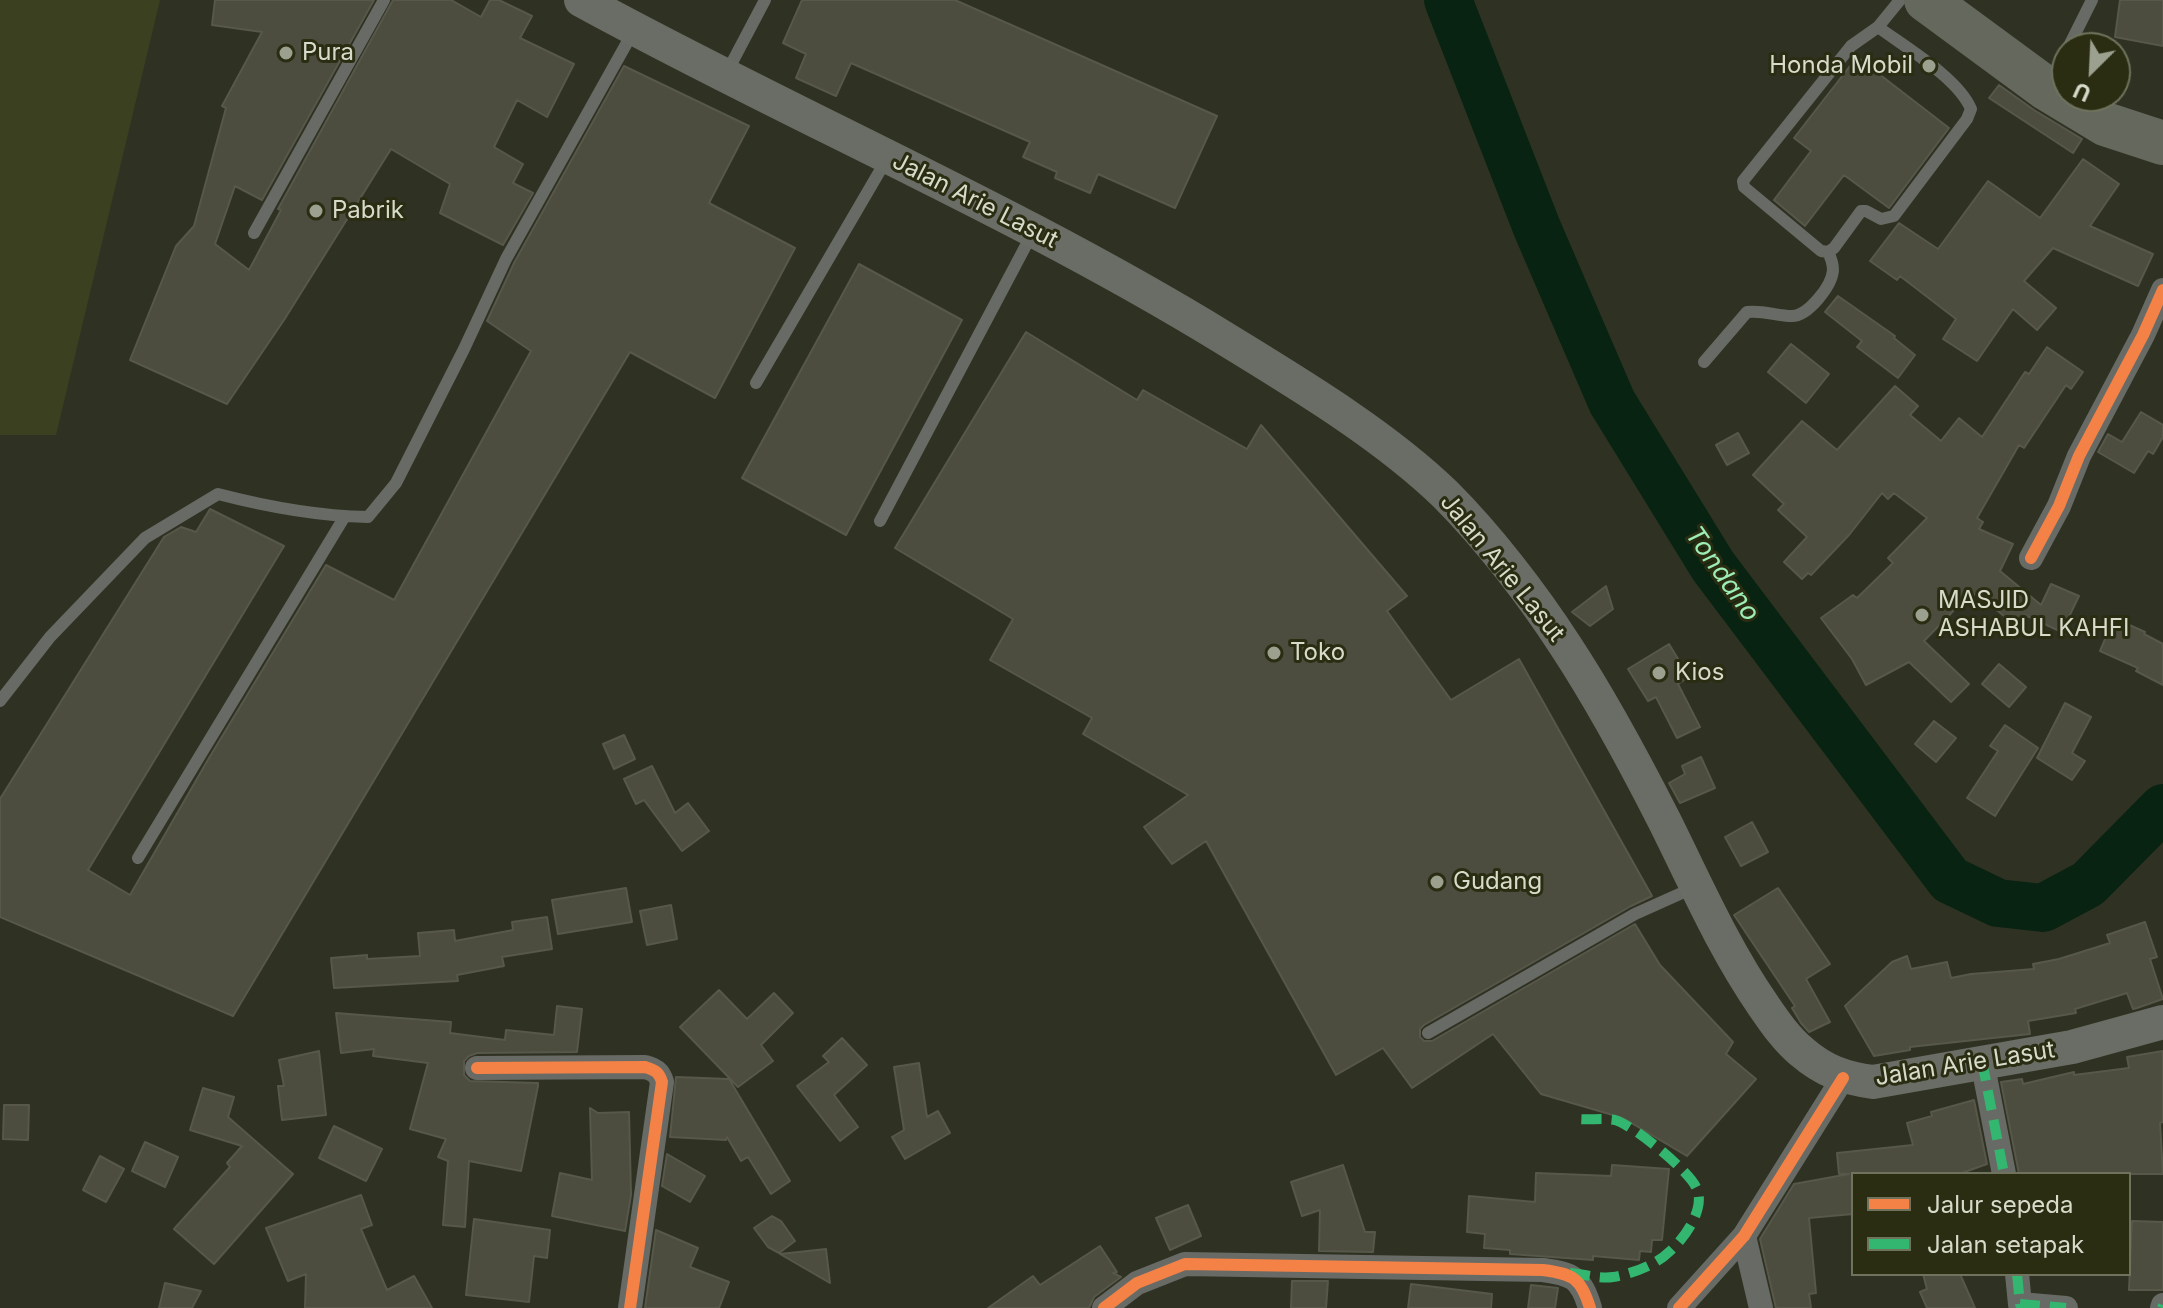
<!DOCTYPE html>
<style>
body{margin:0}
#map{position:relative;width:2163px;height:1308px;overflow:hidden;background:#2f3222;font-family:Inter,sans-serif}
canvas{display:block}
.legend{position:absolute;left:1851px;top:1172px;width:280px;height:104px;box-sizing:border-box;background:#2a2d12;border:2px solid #6f735c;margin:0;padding:10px 14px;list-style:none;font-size:24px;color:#d7dbca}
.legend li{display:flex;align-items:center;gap:16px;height:40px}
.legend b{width:40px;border:2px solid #6f735c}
.north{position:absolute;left:2051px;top:32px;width:80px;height:80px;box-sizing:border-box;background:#2a2d12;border:2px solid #6f735c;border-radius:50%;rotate:204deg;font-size:22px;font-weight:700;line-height:32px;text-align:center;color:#d7dbca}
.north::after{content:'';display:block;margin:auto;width:28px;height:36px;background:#9ca08f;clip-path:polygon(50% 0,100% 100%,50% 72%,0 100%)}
</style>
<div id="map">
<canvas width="2163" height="1308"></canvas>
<ul class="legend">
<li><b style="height:10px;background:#f48246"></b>Jalur sepeda</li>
<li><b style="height:10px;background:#33b770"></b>Jalan setapak</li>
</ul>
<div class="north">U</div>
</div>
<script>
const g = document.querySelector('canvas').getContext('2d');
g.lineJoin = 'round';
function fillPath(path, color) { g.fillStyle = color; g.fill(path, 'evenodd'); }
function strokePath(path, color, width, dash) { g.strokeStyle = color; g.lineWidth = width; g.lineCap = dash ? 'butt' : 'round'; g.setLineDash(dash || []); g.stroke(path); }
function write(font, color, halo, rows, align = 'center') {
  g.font = font + ' Inter,sans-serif'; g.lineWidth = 6; g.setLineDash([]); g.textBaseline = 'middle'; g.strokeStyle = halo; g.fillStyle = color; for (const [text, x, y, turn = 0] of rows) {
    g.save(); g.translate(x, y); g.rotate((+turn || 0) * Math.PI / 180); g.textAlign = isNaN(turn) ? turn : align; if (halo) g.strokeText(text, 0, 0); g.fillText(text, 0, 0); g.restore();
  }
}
const built = new Path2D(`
 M 0,0 L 160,0 L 56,435 L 0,435 Z`);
const river = new Path2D(`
 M 1448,0 L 1537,228 L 1612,402 L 1713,566 L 1950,880 L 1998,903 L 2043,908 L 2088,884 L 2163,808`);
const building = new Path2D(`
 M 215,0 L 374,0 L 262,200 L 235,186 L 215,244 L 249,270 L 281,210 L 278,209 L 393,0 L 451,0 L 481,17 L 490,0 L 499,0 L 532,16 L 520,38 L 574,64 L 547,117 L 517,100 L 494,147 L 523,164 L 513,183 L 533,193 L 503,245 L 440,213 L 450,184 L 391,149 L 284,320 L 227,404 L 130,360 L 176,246 L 194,226 L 226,108 L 222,106 L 262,32 L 212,25 Z
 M 802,0 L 955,0 L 1217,116 L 1175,208 L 1098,174 L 1090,193 L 1055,178 L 1057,172 L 1023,157 L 1030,142 L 851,63 L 836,96 L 796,78 L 806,54 L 783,43 Z
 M 2120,0 L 2163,0 L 2163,46 L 2115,37 Z
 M 1857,57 L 1949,128 L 1889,208 L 1844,175 L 1805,226 L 1774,200 L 1811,151 L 1794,138 Z
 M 624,66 L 749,126 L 709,203 L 795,248 L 715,398 L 630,352 L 233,1016 L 0,917 L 0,799 L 164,537 L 181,527 L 196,532 L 210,509 L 284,546 L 88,870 L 130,895 L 209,758 L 326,565 L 394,600 L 531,351 L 487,321 L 514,263 Z
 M 1999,85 L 2034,110 L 2082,139 L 2073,153 L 1989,98 Z
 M 2083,159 L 2119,184 L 2090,226 L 2153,254 L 2138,286 L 2053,248 L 2024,281 L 2056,308 L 2037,330 L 2013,309 L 1977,361 L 1943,339 L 1956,319 L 1900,276 L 1897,280 L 1870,261 L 1899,223 L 1938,249 L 1988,181 L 2040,218 Z
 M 859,264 L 962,320 L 846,535 L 742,478 Z
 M 1838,296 L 1895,336 L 1894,338 L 1915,355 L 1898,378 L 1857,347 L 1862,341 L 1825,312 Z
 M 1026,332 L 1137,400 L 1143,390 L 1247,449 L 1261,425 L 1407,596 L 1387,611 L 1451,700 L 1519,659 L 1652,896 L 1631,906 L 1424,1025 L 1420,1029 L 1420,1037 L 1424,1041 L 1432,1041 L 1635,924 L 1660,965 L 1733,1042 L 1726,1054 L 1756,1079 L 1687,1156 L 1623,1118 L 1541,1094 L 1493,1034 L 1412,1088 L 1383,1048 L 1336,1075 L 1206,841 L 1172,864 L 1144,827 L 1188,795 L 1083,734 L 1092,718 L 990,660 L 1013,619 L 895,548 Z
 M 1791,344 L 1829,374 L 1806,403 L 1768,372 Z
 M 2047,347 L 2083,372 L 2071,389 L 2066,385 L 2024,448 L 2019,445 L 1977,518 L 1983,522 L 1979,529 L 2013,544 L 2000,571 L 2041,605 L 2051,584 L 2079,596 L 2065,625 L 2069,628 L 2066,634 L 2025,615 L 2016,626 L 1976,593 L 1963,607 L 1960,604 L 1924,641 L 1969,684 L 1951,702 L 1909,662 L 1866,685 L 1852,659 L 1821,618 L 1853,595 L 1857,598 L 1893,563 L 1888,558 L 1927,518 L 1894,493 L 1888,499 L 1882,493 L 1849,535 L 1811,575 L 1808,573 L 1802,579 L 1784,562 L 1807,537 L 1778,510 L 1784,504 L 1753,475 L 1802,421 L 1837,450 L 1895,386 L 1918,406 L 1910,415 L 1941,441 L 1959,418 L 1982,437 L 2025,372 L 2029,374 Z
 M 2141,412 L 2163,425 L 2163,437 L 2153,454 L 2148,451 L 2134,473 L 2098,452 L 2108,434 L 2122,442 Z
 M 1738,433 L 1749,453 L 1727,465 L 1716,445 Z
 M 1606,586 L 1613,609 L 1590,626 L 1572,612 Z
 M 2114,618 L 2145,632 L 2144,634 L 2163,644 L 2163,685 L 2136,671 L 2138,668 L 2100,651 Z
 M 1669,644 L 1689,677 L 1678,684 L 1700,727 L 1677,738 L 1656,697 L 1648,701 L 1628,669 Z
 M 1999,664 L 2026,687 L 2009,707 L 1982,684 Z
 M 2065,703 L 2091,717 L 2072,753 L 2085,761 L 2072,780 L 2037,758 Z
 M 1934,721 L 1956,738 L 1936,762 L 1915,744 Z
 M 2005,725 L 2038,748 L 1995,816 L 1967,798 L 1998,751 L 1990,746 Z
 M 624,735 L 635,759 L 614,769 L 603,744 Z
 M 1701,757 L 1715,788 L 1680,803 L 1669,783 L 1685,774 L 1682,766 Z
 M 652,766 L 675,813 L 688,803 L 709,831 L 682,851 L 644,800 L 636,804 L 624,779 Z
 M 1752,822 L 1768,852 L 1741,866 L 1725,837 Z
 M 626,888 L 632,922 L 558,934 L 552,900 Z
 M 1778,888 L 1830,964 L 1806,979 L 1830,1022 L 1809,1032 L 1801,1023 L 1792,1008 L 1795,1006 L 1734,915 Z
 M 671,905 L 677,939 L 647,945 L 640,911 Z
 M 547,917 L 552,949 L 502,957 L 504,966 L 457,975 L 458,981 L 334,988 L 331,958 L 367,955 L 367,959 L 420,956 L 418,933 L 454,930 L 455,941 L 513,930 L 512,922 Z
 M 2145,922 L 2157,957 L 2150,959 L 2163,999 L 2137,1008 L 2133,1009 L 2127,993 L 2075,1009 L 2076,1013 L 2028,1021 L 2030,1034 L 1910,1047 L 1910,1050 L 1874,1056 L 1845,1006 L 1892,962 L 1907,956 L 1911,969 L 1947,962 L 1951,978 L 1971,974 L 2034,969 L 2033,964 L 2059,959 L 2110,943 L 2107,935 Z
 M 719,990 L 747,1019 L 774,993 L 793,1013 L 761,1045 L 773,1061 L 738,1087 L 680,1027 Z
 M 557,1006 L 582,1009 L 577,1052 L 477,1053 L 469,1056 L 464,1061 L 464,1075 L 470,1081 L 538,1083 L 538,1086 L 521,1171 L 469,1161 L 465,1227 L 443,1225 L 448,1161 L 438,1157 L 446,1139 L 410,1129 L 428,1063 L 373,1056 L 374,1049 L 341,1053 L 336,1013 L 451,1022 L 450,1033 L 505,1040 L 506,1030 L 554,1035 Z
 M 842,1038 L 867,1065 L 834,1095 L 858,1127 L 840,1141 L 797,1086 L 829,1062 L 823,1056 Z
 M 319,1051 L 326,1115 L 282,1120 L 278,1086 L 284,1086 L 279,1060 Z
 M 2163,1051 L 2163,1122 L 2160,1123 L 2163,1174 L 2019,1174 L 2001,1082 L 2022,1079 L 2023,1084 L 2074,1072 L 2074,1075 L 2129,1068 L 2127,1057 Z
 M 919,1063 L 927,1117 L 938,1111 L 950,1133 L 905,1159 L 892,1137 L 904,1130 L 894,1067 Z
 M 676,1077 L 729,1079 L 790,1181 L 771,1194 L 748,1157 L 741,1161 L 727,1137 L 726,1140 L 670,1137 Z
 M 203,1088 L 234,1097 L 228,1117 L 293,1174 L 214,1264 L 174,1229 L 230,1167 L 227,1163 L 242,1146 L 190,1130 Z
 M 1974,1100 L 1987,1164 L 1959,1174 L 1853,1174 L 1853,1214 L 1809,1218 L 1816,1293 L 1809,1294 L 1811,1308 L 1776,1308 L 1760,1239 L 1794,1184 L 1849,1174 L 1839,1174 L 1837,1153 L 1913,1145 L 1907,1123 L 1932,1116 L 1931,1112 Z
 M 4,1105 L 29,1105 L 28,1140 L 3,1139 Z
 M 590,1108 L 598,1113 L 629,1112 L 631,1195 L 625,1231 L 552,1216 L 560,1173 L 592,1180 Z
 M 334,1126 L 382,1149 L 366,1181 L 319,1158 Z
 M 145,1142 L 178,1157 L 165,1187 L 132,1171 Z
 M 667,1154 L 705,1176 L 690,1202 L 662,1186 Z
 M 100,1156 L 124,1169 L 106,1202 L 83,1190 Z
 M 1343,1165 L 1365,1232 L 1375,1232 L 1373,1252 L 1319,1251 L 1320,1210 L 1302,1216 L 1291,1182 Z
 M 1612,1165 L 1669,1169 L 1662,1240 L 1652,1240 L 1651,1252 L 1640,1251 L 1639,1260 L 1593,1256 L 1593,1260 L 1510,1254 L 1510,1250 L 1484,1248 L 1485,1234 L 1467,1232 L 1469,1196 L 1535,1202 L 1536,1173 L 1611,1176 Z
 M 361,1195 L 372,1225 L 361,1229 L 387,1290 L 414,1276 L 432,1308 L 305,1308 L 306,1274 L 288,1281 L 266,1228 Z
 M 1188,1205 L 1201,1236 L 1170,1250 L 1156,1218 Z
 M 772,1216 L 781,1221 L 795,1241 L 779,1253 L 768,1247 L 754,1228 Z
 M 474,1219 L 550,1230 L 547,1258 L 534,1256 L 529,1302 L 466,1295 Z
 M 2132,1221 L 2163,1222 L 2163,1290 L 2129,1290 Z
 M 656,1230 L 698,1248 L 690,1267 L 729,1282 L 719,1308 L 645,1308 Z
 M 1100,1246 L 1117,1272 L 1113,1273 L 1121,1277 L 1094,1297 L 1089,1308 L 988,1308 L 1033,1276 L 1040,1285 Z
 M 826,1249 L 830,1283 L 780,1254 Z
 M 1923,1274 L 1960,1274 L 1975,1308 L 1927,1308 L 1920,1292 L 1927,1289 Z
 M 1292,1281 L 1328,1281 L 1326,1308 L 1291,1308 Z
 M 165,1283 L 201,1291 L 192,1308 L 159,1308 Z
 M 1411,1284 L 1492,1294 L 1491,1308 L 1408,1308 Z
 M 1531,1285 L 1558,1288 L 1555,1308 L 1528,1308 Z`);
const lane = new Path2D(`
 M 1878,27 C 1905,47 1958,78 1971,109 L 1967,119 L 1894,216 L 1881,219 L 1866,211 L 1861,211 L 1834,248 L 1828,252 L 1821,251 L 1744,187 L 1743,181 L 1851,46 L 1878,27 L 1900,0
 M 2068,48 L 2092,0
 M 727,72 L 765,0
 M 2050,82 L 2067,50
 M 254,233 L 384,0
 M 1704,362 L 1747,312 C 1763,310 1777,316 1792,316 C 1808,316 1832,286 1833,270 C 1833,264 1831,258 1828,252
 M 756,383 L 888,157
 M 880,521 L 1032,234
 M 0,701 L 50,637 L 145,538 L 218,494 C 268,507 316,516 368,517 L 396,483 L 464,349 L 506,259 L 633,32
 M 138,858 L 345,516
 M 1428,1033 L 1635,914 L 1693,888`);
const street = new Path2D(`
 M 2031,558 L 2059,506 L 2079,456 L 2143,335 L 2163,290
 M 1982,1061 L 2004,1174
 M 477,1068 L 645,1067 C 655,1070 659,1072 662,1082 L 630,1308
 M 1744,1236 L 1761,1308
 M 2017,1274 L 2020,1304 L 2066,1308
 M 1104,1308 L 1137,1283 L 1185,1264 L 1543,1270 C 1573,1274 1581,1278 1590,1308
 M 1679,1308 L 1744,1236 L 1843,1078
 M 2162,1308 L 2163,1305`);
const secondary = new Path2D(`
 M 581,0 C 793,116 1017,211 1224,338 C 1297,383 1383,434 1445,494 C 1488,537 1532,594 1565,645 C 1600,698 1635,763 1664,820 C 1695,882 1723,947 1763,1005 C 1774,1021 1786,1039 1802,1052 C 1824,1071 1844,1078 1873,1082 L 2072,1047 L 2163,1022`);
const highway = new Path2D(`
 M 1926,0 L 2047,89 L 2105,124 L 2163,143`);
const quiet = new Path2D(`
 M 1982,1061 L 2004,1174
 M 1570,1273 C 1583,1274 1600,1279 1613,1277 C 1631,1274 1656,1265 1669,1252 C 1684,1239 1707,1208 1696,1187 C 1688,1170 1633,1125 1615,1120 C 1604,1118 1589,1120 1578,1119
 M 2017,1274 L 2020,1304 L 2066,1308
 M 2162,1308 L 2163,1305`);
const cycleway = new Path2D(`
 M 2031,558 L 2059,506 L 2079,456 L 2143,335 L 2163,290
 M 477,1068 L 645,1067 C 655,1070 659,1072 662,1082 L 630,1308
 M 1104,1308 L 1137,1283 L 1185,1264 L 1543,1270 C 1573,1274 1581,1278 1590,1308
 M 1679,1308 L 1744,1236 L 1843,1078`);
const markers = [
 [286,53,8,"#9ca08f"],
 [1929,66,8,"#9ca08f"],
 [316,211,8,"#9ca08f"],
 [1922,615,8,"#9ca08f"],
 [1274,653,8,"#9ca08f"],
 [1659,673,8,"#9ca08f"],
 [1437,882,8,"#9ca08f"]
];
const poiNames = [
 ["Pura",302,53],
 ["Honda Mobil",1913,66,"right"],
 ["Pabrik",332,211],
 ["MASJID",1938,601],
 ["ASHABUL KAHFI",1938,629],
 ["Toko",1290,653],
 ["Kios",1675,673],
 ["Gudang",1453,882]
];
const streetNames = [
 ["Jalan Arie Lasut",975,201,27],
 ["Jalan Arie Lasut",1502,568,51],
 ["Jalan Arie Lasut",1965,1064,-9]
];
const waterNames = [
 ["Tondano",1722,574,55]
];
fillPath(built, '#3b4120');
strokePath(river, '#082312', 48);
fillPath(building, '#4c4c3f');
strokePath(building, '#57574a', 2);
strokePath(lane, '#686b65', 12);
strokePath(street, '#686b65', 24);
strokePath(secondary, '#6a6d65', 34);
strokePath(highway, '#64685d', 44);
strokePath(quiet, '#33b770', 10, [20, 10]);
strokePath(cycleway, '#f48246', 12);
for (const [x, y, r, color] of markers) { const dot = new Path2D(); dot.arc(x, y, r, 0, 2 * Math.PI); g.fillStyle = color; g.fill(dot); strokePath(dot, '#2a2d12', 3); }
write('24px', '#d7dbca', '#2a2d12', poiNames, 'left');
write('24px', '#d7dbca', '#2a2d12', streetNames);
write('italic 26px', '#9cedb6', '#2a2d12', waterNames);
</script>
